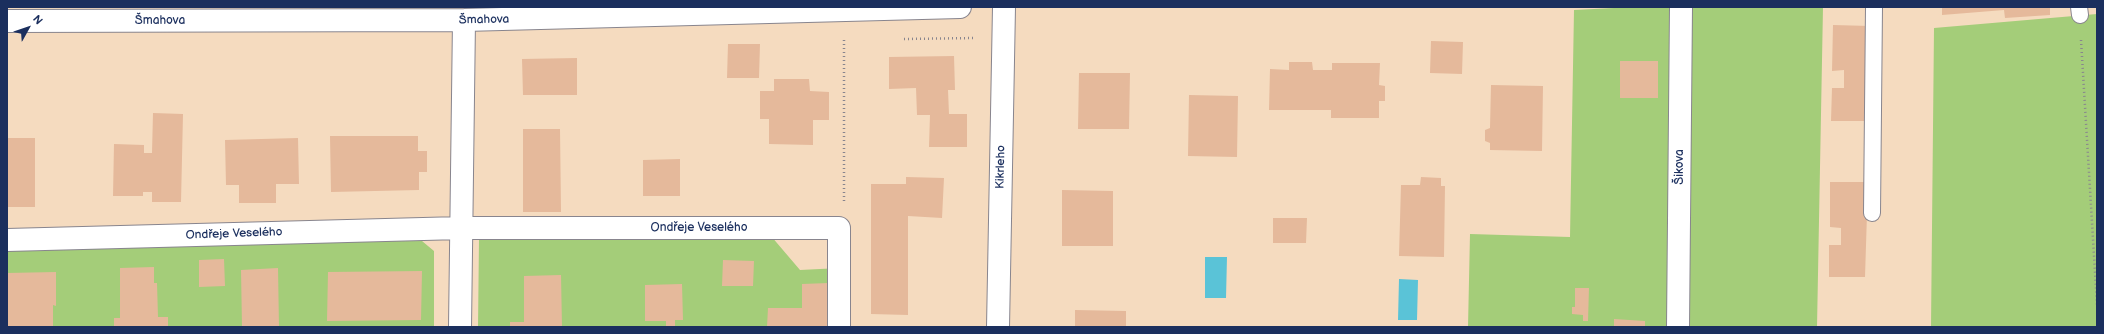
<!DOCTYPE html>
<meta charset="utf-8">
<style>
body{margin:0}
#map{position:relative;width:2104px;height:334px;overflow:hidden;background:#f5dbbf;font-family:"Balsamiq Sans",sans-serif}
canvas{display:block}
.frame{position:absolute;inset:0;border:8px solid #1b2f5e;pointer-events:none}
.north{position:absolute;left:8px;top:8px;width:40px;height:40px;-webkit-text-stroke:3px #fff;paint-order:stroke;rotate:50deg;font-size:11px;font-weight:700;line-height:16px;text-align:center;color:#1b2f5e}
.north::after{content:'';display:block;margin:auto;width:14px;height:18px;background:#1b2f5e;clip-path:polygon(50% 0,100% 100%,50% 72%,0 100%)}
</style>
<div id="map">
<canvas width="2104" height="334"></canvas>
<div class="frame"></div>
<div class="north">N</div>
</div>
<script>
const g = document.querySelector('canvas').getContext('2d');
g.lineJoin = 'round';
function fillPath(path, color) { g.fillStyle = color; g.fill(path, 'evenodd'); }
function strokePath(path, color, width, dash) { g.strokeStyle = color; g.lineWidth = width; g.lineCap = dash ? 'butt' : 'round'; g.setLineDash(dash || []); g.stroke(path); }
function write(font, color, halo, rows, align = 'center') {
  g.font = font + ' "Balsamiq Sans",sans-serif'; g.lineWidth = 3; g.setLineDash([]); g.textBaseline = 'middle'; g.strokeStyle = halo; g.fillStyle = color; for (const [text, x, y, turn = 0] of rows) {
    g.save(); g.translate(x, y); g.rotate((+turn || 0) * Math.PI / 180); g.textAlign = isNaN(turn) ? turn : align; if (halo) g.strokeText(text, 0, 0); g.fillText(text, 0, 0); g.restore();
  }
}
const green = new Path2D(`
 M 1634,7 L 1823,7 L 1817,327 L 1468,327 L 1470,234 L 1570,237 L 1574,10 Z
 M 2097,14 L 2097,327 L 1931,327 L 1934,28 Z
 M 771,236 L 800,270 L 840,268 L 839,327 L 478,327 L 479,239 Z
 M 422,241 L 434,251 L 434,327 L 7,327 L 7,247 L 196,242 Z`);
const water = new Path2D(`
 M 1205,257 L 1227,257 L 1226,298 L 1205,298 Z
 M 1399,279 L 1418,280 L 1417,320 L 1398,320 Z`);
const building = new Path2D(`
 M 1942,7 L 2050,7 L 2050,15 L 2005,18 L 2004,10 L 1942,15 Z
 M 1833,25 L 1870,26 L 1868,121 L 1831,121 L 1832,88 L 1844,88 L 1844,70 L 1832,71 Z
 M 1431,41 L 1463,42 L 1462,74 L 1430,73 Z
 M 728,44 L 760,44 L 759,78 L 727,78 Z
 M 954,56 L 955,90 L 948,90 L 949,114 L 967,114 L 967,147 L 929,147 L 930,115 L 917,115 L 916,88 L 889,89 L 889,57 Z
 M 577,58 L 577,95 L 523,95 L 522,59 Z
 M 1620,61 L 1658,61 L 1658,98 L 1620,98 Z
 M 1289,62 L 1312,62 L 1313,70 L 1332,70 L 1332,63 L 1380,63 L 1379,85 L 1385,86 L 1385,101 L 1379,101 L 1379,118 L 1331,118 L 1331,110 L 1269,110 L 1270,69 L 1289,70 Z
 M 1079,73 L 1130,73 L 1129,129 L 1078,129 Z
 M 774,79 L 809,79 L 810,91 L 829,92 L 829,120 L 813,120 L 813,145 L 769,144 L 769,119 L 760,119 L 760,91 L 774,91 Z
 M 1491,85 L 1543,86 L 1542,151 L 1490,150 L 1490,143 L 1485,141 L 1485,130 L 1490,128 Z
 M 1189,95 L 1238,96 L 1237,157 L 1188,156 Z
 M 153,113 L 183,114 L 181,202 L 152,202 L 152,192 L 143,192 L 143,196 L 113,196 L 114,144 L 144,145 L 144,153 L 152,153 Z
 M 523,129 L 560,129 L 561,212 L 523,212 Z
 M 330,136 L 418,136 L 418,151 L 427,151 L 427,172 L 419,172 L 419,190 L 331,192 Z
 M 7,138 L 35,138 L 35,207 L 7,207 Z
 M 298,138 L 299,184 L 276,184 L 276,203 L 239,203 L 239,185 L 226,185 L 225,140 Z
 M 680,159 L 680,196 L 643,196 L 643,160 Z
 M 906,177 L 944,178 L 942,218 L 908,216 L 908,315 L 871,314 L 871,184 L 906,184 Z
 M 1421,177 L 1441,178 L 1441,186 L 1445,186 L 1444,257 L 1399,256 L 1401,185 L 1420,185 Z
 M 1830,182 L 1868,182 L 1865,277 L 1829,277 L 1829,245 L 1841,245 L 1841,228 L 1830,227 Z
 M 1062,190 L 1113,191 L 1113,246 L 1062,246 Z
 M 1273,218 L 1307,218 L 1306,243 L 1273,243 Z
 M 224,259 L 225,286 L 199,287 L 199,260 Z
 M 723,260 L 754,261 L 753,286 L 722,286 Z
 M 154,267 L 154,283 L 157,283 L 158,317 L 168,317 L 168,327 L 114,327 L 114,318 L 120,318 L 120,268 Z
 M 278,268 L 279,327 L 242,327 L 241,270 Z
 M 422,271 L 421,320 L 327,321 L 328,272 Z
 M 56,272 L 56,306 L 53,305 L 53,327 L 7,327 L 7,273 Z
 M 561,275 L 562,327 L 510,327 L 510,322 L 524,322 L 524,276 Z
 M 829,283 L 830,327 L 767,327 L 768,308 L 802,308 L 802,284 Z
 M 682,284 L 683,320 L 675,320 L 675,327 L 666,327 L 666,321 L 645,321 L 645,285 Z
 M 1575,288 L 1589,288 L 1588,321 L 1583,321 L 1583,315 L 1572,314 L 1572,307 L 1575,307 Z
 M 1075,310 L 1126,311 L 1126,327 L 1075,327 Z
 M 1614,319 L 1645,321 L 1645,327 L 1614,327 Z`);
const path = new Path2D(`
 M 904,39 L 975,38
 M 2081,40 L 2097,305
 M 844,201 L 844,40`);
const lane = new Path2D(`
 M 2079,7 L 2080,15
 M 1872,213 L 1874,7`);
const street = new Path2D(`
 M 7,21 L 464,20 L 960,7
 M 7,240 L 461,228 L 839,228 L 839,327
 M 460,327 L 464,20
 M 998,327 L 1004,7
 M 1678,327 L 1681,7`);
const streetNames = [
 ["Šmahova",484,20,-1],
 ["Šmahova",160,21],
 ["Kikrleho",1001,167,-89],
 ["Šikova",1680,167,-90],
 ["Ondřeje Veselého",699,228],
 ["Ondřeje Veselého",234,234,-2]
];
fillPath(green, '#a4cd79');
fillPath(water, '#5ac3d7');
fillPath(building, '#e5b99b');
strokePath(lane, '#88858e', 18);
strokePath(street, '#88858e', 24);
strokePath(path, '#88858e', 2.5, [1, 3]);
strokePath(lane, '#fff', 16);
strokePath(street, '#fff', 22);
write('12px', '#1b2f5e', '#fff', streetNames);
</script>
